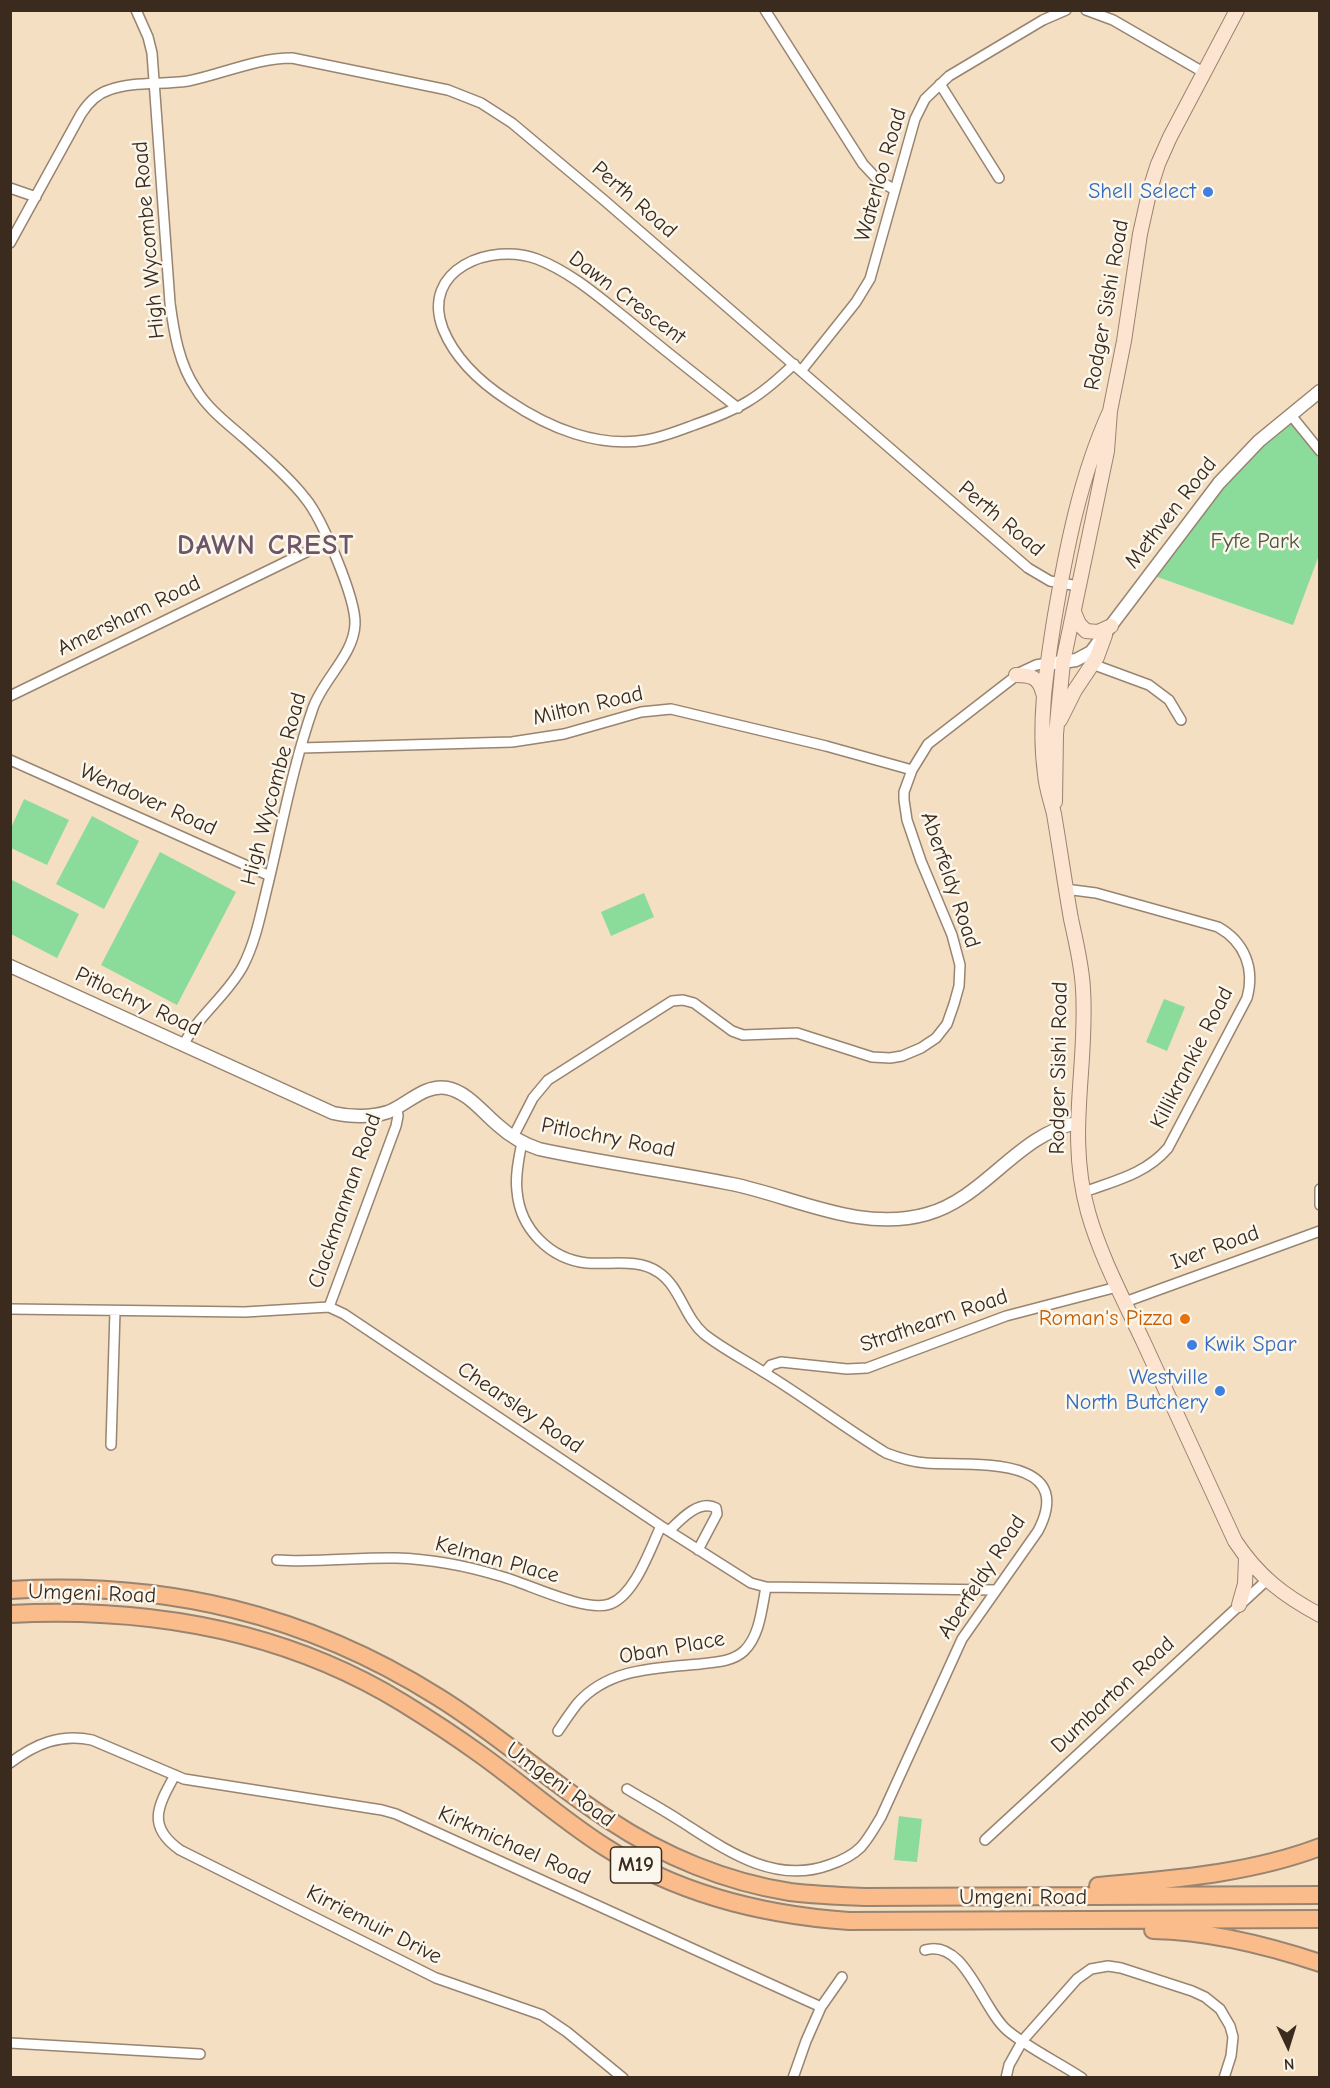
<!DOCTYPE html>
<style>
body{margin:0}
#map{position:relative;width:1330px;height:2088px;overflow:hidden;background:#f4dfc2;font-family:"Comic Neue",sans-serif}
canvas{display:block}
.frame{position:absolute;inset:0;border:12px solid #3b2a1e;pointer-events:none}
.north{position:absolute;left:1258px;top:2016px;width:60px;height:60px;-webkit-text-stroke:4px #fbf7ec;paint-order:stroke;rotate:176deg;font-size:16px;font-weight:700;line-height:24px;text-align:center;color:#3b2a1e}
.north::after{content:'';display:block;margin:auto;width:21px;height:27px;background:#3b2a1e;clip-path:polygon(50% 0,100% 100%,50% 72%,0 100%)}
</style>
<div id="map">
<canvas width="1330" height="2088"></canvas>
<div class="frame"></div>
<div class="north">N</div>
</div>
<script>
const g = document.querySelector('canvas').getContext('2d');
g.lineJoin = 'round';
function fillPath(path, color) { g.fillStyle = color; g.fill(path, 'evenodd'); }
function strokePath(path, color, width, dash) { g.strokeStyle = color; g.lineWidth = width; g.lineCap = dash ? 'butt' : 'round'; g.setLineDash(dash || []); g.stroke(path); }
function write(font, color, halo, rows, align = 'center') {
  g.font = font + ' "Comic Neue",sans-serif'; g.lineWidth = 5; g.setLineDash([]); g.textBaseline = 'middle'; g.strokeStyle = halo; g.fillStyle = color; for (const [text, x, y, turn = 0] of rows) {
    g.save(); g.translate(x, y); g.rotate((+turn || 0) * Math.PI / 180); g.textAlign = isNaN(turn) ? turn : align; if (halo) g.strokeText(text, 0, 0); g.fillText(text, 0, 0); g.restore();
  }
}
const green = new Path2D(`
 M 1292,414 L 1320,448 L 1319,555 L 1293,625 L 1149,574 L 1214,489 Z
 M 24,799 L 69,820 L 47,865 L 11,848 L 11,828 Z
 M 92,816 L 139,841 L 104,909 L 56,884 Z
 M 160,852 L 236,892 L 177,1005 L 101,965 Z
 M 10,879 L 79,914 L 57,958 L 11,934 Z
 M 644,893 L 654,917 L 611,936 L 601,912 Z
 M 1164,999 L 1185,1007 L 1167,1051 L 1146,1042 Z
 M 899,1816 L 922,1819 L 917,1862 L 894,1860 Z`);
const minor = new Path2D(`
 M 136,10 L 148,37 L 152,53 L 170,303 C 174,333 179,364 196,389 C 208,409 227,423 244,438 C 264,456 288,476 305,498 C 322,518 356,599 355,624 C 354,655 323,679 313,708 C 293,765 282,826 268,884 C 261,912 256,941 243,966 C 227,996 197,1016 183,1046
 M 765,10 L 863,164 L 878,180 L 895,190
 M 1086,10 L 1113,20 L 1203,72
 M 940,84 L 999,178
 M 10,188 L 36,197
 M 10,243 L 81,114 C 88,103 96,94 109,90 C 133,81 162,85 188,81 C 223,74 256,58 292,58 L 448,90 L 481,103 L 512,123 L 605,201 L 1028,568 L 1050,581 L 1078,586
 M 801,371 L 856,302 L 870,279 L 915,119 L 925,99 L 949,76 L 1043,20 L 1066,10
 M 738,408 C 701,379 664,350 628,320 C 600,298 571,272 537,259 C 491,242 420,269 443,329 C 456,361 481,383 509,401 C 549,428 598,448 646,440 C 663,437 678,431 694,425 C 740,409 759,398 794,364
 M 1290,414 L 1320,451
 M 1092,664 L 1149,685 L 1169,700 L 1181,720
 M 10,696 L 329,541
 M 301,748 L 512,742 L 564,734 L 641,712 L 671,709 L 826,746 L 912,770
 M 10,760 L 270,876
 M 1065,889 L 1096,893 L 1218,927 C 1245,942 1255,969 1247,998 L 1168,1148 C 1146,1174 1114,1181 1084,1192
 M 513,1137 L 533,1098 L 548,1080 L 672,1001 L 683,1000 L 694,1003 L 732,1031 L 743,1035 L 797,1033 L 872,1057 L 890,1058 L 902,1056 L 921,1048 L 936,1038 L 947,1024 L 954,1004 L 959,986 L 960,965 L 952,935 L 921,861 L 907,820 L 904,800 L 904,792 L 912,770 L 928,744 L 1021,672 L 1036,665 L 1047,663
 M 522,1142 C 519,1158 515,1175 517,1191 C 520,1229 550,1259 587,1263 C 610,1265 638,1258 658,1272 C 680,1286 684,1317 704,1334 C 723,1349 745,1360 765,1373 C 806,1398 845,1428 886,1453 C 899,1458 912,1462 926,1463 C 971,1466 1078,1454 1038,1531 L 962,1639 L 881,1817 C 875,1827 869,1838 861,1847 C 852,1856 841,1861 829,1865 C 774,1885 726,1850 682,1822 C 664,1810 645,1800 627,1789
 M 1320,1189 L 1320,1205
 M 1125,1302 L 1320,1231
 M 329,1307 L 396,1126 L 398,1116 L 397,1108
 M 10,1309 L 245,1312 L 329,1307 L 344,1314 L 661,1526 L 751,1583 L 766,1587 L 996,1590
 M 765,1372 L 771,1365 L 781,1362 L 847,1369 L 867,1368 L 1006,1316 L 1117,1287
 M 111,1445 L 115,1311
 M 669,1531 C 680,1520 699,1499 716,1508 L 717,1514 L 698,1550
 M 277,1560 C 317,1563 357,1557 396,1558 C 431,1559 467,1566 500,1576 C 527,1583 585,1613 610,1604 C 635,1595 650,1549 661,1526
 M 558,1731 C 564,1722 570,1713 577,1704 C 608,1668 656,1668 700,1664 C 715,1662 732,1662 744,1651 C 760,1636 762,1607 766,1587
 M 10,1763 C 35,1744 61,1733 92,1740 L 184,1779 L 382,1810 L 396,1814 L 821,2007
 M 175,1775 C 158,1806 146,1826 180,1850 L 436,1978 L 542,2015 L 567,2032 L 623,2078
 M 985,1840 L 1267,1580
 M 925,1950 C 965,1938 982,2010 1008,2031 C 1030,2049 1058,2062 1082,2078
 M 10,2043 L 200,2054
 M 793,2078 L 806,2041 L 821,2007 L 842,1977
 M 1006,2078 L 1009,2065 L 1023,2040 L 1077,1979 L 1091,1969 L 1108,1966 L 1121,1968 L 1192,1991 L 1205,1997 L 1220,2009 L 1230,2026 L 1233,2037 L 1231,2056 L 1224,2078`);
const tertiary = new Path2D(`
 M 1055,663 L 1076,660 L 1091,652 L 1219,483 L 1259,441 L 1320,391
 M 10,966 L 333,1113 C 352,1117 369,1118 388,1112 C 407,1105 424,1084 447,1088 C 468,1092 483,1113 499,1126 C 511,1137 524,1144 539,1149 C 603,1163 668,1171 732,1184 C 795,1197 861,1233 927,1214 C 985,1198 1018,1134 1077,1123`);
const secondary = new Path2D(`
 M 1110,411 C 1080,477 1066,550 1054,621 C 1046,672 1038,723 1045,774 C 1046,788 1051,801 1054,814 C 1060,849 1065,885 1071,919 C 1076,942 1082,966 1083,989 C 1088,1067 1066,1133 1088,1212 C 1101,1258 1124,1300 1144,1343 C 1174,1409 1204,1475 1235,1541 C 1258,1576 1284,1596 1320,1615
 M 1074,612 L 1079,624 L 1086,631 L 1098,632 L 1111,626
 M 1016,675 C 1031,675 1039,677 1043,693
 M 1060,720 L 1075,690 L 1097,657 L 1105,635
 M 1055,802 L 1056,734 L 1063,662 L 1107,451 L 1110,411 L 1124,341 L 1140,234 L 1150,189 L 1158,164 L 1170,137 L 1237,10
 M 1239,1605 L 1245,1584 L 1246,1558`);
const motorway = new Path2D(`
 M 10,1590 C 166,1581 306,1614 438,1697 C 498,1734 550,1782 609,1820 C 663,1856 726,1882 790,1892 C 815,1895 840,1896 865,1897 L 1320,1895
 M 10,1614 C 149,1607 284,1630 403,1703 C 429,1719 455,1736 480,1754 C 522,1784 561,1819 605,1847 C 678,1894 763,1915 849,1921 L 1320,1919
 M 1098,1886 C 1173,1879 1249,1874 1320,1847
 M 1153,1930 C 1207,1931 1269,1946 1320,1963`);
const markers = [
 [1208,192,6,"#3f7fe0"],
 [1185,1319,6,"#e8710a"],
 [1192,1345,6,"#3f7fe0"],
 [1220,1391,6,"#3f7fe0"]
];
const shields = [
 [636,1865,51]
];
const shieldNames = [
 ["M19",636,1865]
];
const streetNames = [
 ["Waterloo Road",881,175,-74],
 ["Perth Road",634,200,41],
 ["High Wycombe Road",149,240,-95],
 ["Dawn Crescent",627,298,37],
 ["Rodger Sishi Road",1107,305,-80],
 ["Methven Road",1171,513,-52],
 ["Perth Road",1001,519,40],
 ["Amersham Road",129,616,-26],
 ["Milton Road",588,706,-13],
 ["High Wycombe Road",274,789,-75],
 ["Wendover Road",148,800,24],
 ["Aberfeldy Road",950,880,71],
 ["Pitlochry Road",138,1002,25],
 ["Killikrankie Road",1192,1058,-63],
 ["Rodger Sishi Road",1059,1068,-89],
 ["Pitlochry Road",608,1138,11],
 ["Clackmannan Road",345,1201,-71],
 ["Iver Road",1215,1248,-20],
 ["Strathearn Road",934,1321,-19],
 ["Chearsley Road",520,1408,34],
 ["Kelman Place",497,1560,15],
 ["Aberfeldy Road",982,1577,-57],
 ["Umgeni Road",92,1594,2],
 ["Oban Place",672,1648,-10],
 ["Dumbarton Road",1113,1695,-43],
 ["Umgeni Road",560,1785,36],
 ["Kirkmichael Road",514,1846,24],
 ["Umgeni Road",1023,1898],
 ["Kirriemuir Drive",374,1925,27]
];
const shopNames = [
 ["Shell Select",1196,192],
 ["Kwik Spar",1204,1345,"left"],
 ["Westville",1208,1378],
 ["North Butchery",1208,1403]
];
const parkNames = [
 ["Fyfe Park",1255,542]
];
const foodNames = [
 ["Roman's Pizza",1173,1319]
];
const districtNames = [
 ["DAWN CREST",266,546]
];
fillPath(green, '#8bdb9a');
strokePath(minor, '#988470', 12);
strokePath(tertiary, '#988470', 15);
strokePath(secondary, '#988470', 16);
strokePath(motorway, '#988470', 20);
strokePath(minor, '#fff', 9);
strokePath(tertiary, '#fff', 12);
strokePath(secondary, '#fde4d1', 14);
strokePath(motorway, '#fabc8b', 16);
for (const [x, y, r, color] of markers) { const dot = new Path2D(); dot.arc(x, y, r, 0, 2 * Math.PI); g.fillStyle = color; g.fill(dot); strokePath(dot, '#fbf7ec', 2); }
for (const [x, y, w] of shields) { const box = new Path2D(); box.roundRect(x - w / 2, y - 18, w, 36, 4.5); g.fillStyle = '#fbf7ec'; g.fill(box); strokePath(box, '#3b2a1e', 1.5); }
write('bold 21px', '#3b2a1e', null, shieldNames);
write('22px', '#3b2a1e', '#fbf7ec', streetNames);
write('22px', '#366cbe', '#fbf7ec', shopNames, 'right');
write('22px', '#4f563d', '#fbf7ec', parkNames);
write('22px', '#c56008', '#fbf7ec', foodNames, 'right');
g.letterSpacing = '1.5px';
write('bold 28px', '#6d5466', '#fbf7ec', districtNames);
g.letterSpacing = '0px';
</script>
